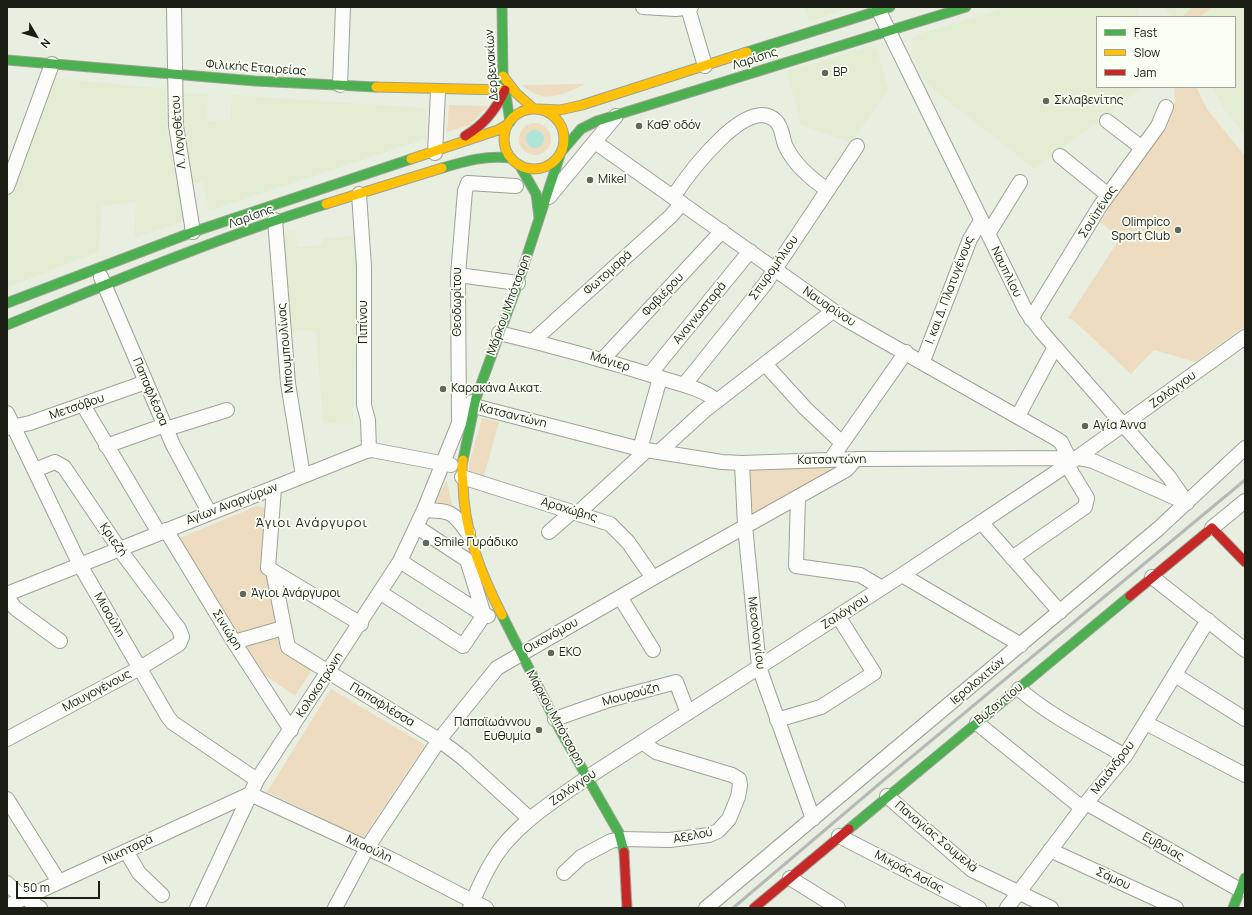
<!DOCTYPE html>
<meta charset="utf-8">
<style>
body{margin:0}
#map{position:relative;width:1252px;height:915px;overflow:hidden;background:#e8efe0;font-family:Manrope,sans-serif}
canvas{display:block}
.frame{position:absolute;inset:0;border:8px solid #1a1e15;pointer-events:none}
.legend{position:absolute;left:1096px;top:16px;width:140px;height:72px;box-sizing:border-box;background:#fafff4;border:1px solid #a0a59b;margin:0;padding:5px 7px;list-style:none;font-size:12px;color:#1a1e15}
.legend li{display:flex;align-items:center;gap:8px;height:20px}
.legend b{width:20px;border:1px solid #a0a59b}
.north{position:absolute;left:16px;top:16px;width:40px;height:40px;-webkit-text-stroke:3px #fafff4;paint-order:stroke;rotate:128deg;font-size:11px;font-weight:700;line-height:16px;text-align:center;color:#1a1e15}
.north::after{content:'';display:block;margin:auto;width:14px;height:18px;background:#1a1e15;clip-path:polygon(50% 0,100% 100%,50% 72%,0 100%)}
.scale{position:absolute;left:16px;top:881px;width:84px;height:18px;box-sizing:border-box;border:2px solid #1a1e15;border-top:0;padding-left:5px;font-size:12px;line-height:14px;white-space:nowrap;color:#1a1e15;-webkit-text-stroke:3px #fafff4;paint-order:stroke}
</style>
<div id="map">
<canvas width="1252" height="915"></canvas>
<div class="frame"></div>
<ul class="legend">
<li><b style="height:5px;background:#4caf50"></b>Fast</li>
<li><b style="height:5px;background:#ffc107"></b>Slow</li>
<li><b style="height:5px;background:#c62828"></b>Jam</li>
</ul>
<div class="north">N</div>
<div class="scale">50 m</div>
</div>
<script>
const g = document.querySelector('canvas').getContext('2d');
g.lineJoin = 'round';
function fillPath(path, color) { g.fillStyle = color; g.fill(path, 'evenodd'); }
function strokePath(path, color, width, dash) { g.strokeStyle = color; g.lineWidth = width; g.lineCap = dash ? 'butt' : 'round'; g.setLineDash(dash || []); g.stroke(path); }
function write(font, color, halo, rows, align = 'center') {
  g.font = font + ' Manrope,sans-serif'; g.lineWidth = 3.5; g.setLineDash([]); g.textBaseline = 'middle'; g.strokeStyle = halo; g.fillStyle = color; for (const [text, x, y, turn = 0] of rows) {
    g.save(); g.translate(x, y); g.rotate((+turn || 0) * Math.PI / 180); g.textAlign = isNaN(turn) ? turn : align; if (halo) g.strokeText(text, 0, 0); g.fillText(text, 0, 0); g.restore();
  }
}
const built = new Path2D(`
 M 804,7 L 855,7 L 809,21 Z
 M 1008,7 L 1136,7 L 1139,17 L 1097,17 L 1097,87 L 1143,87 L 1035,169 L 925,83 L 911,50 L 912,40 L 919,34 Z
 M 1163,7 L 1245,7 L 1245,135 L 1225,111 L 1212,87 L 1235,87 L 1235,17 L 1172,17 Z
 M 875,45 L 889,89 L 851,143 L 801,125 L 787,71 Z
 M 54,78 L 166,89 L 167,130 L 184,221 L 134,238 L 136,202 L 102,206 L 99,251 L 7,288 L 7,202 Z
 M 181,93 L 208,94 L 207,121 L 230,120 L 232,95 L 426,108 L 425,139 L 209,211 L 203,181 L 190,184 Z
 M 295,230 L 297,247 L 322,245 L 322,239 L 353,235 L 357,260 L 353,424 L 323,423 L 316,331 L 290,331 L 283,234 Z`);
const green = new Path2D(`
 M 1193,7 L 1212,7 L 1200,17 L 1182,17 Z
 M 583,84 L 584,85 C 561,95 543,105 522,85 Z
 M 1174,87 L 1196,87 L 1207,109 L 1245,156 L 1245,326 L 1195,362 L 1154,350 L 1131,374 L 1073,320 L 1068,318 L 1120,238 L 1100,222 L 1108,212 L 1104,210 L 1170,117 L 1175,101 Z
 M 449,105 L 488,106 L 470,125 L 447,132 Z
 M519 139a16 16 0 1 1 32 0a16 16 0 1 1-32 0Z
 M 482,418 L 499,422 L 483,479 L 469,475 L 469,464 Z
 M 830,466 L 830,473 L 750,516 L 748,469 Z
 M 446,481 L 447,481 L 452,505 L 435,503 Z
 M 257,506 L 266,508 L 261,567 L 270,578 L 280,649 L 312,670 L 295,696 L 259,671 L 177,539 Z
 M 331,689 L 425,745 L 363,838 L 267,792 Z`);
const water = new Path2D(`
 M526 139a9 9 0 1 1 18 0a9 9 0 1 1-18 0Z`);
const street = new Path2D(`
 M 174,7 L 176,126 L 193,232
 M 643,7 L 676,9 L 691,7
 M 877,7 L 1026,311 L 1041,331 L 1169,477 L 1187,503
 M 688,8 L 705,66
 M 340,85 L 343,7
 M 1107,121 L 1142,148
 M 595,142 L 845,319 L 1055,438 L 1061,442 L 1069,458
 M 435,153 L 438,91
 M 1060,156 L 1108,195
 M 7,187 L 52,64
 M 359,194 L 364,267 L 364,405 L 368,420 L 369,450
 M 549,197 L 616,116
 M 673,197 C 687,176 747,93 776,121 C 783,128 782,139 786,147 C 795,165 811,179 828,190
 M 275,220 L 288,383 L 303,476
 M 988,234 L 1020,182
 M 458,275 L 518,283
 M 101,277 L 173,445 L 209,512
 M 1031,319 L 1100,206 L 1158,126 L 1166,107
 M 499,333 C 554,346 607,361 661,378 C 679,384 702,388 717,401
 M 533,341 L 671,216 L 682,203
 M 603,359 L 722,231
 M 923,361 L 970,239 L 981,221
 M 765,364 L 805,408 L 842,443
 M 650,374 L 750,251
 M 684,385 L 765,284 L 857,146
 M 83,405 L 159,533
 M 474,406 L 640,449 L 722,462 L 742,463 L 856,459 L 1078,458 L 1093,461 L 1187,503
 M 7,413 L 80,565 L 168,717 L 173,723 L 257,780
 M 1018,416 L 1055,347
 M 459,423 L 458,275 L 465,191 L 468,183 L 516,186
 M 7,428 L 30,423 L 146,382
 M 166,429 L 227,410
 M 106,446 L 165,425
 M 640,449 L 660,378
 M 659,452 L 704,411 L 833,311
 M 831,459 L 906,352
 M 742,463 L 745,526 L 759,667 L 813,819
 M 462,477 L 610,524 L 628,542 L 653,578
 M 274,488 L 268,568 L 361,624
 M 798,497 L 796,566 L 860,575 L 882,588
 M 424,510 C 451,511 452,511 468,533
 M 578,513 L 647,450
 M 981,522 L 1060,612
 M 1212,528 L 1245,501
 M 166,530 L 234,642 L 291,730
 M 549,532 L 572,512
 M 1012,558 L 1085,507 L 1087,498 L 1067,465
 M 400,561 L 484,615 L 488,616
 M 273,571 L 288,647 L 439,740 L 463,758 L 530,819
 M 902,575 L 1021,645
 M 1152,577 L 1245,650
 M 381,593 L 463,646 L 484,615 L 467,560 L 417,527
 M 7,594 L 366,451 L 372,450 L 451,465
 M 7,597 L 15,608 L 60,641
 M 620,597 L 653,650
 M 234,642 L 283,628
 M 1175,675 L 1245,719
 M 1019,689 C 1050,716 1089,735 1125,756
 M 555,719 L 609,700 L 676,682 L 688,713
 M 777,720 L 821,707 L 874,673 L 838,616
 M 977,723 L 1082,808
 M 1146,723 L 1245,775
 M 7,739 L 140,668 L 179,644 L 182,637 L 179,629 L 120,550 L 64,467 L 55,462 L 35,470
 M 887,796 L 972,870 L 1051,908
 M 7,799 L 59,882
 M 1086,803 L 1240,890
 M 839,836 L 979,908
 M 1050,850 L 1176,908
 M 126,851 L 139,873 L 162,895
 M 564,873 L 581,857 L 611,841 L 621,839 L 670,840 L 709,835 L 718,831 L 729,819 L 738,797 L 740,785 L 739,779 L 732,775 L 656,752 L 642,742
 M 790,878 L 838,908
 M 7,883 C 16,894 28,899 40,908
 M 7,906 L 250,794 L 391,859 L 486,908
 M 197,908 L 257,780 L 400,561 L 424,510 L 459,423 L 472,402
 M 335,908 L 367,848 L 439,740 L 497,668 L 653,578 L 846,470 L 856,459
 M 470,908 C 478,888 487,868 499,851 C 522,820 557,799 588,777 L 902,575 L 1067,465 L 1245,337
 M 706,908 L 1158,529 L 1245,448
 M 1007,908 L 1082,808 L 1125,756 L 1208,620`);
const fast = new Path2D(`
 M 502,7 L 503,76 L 510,122
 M 747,52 L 890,7
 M 7,60 L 255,81 L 376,87
 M 562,151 L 581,129 L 597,121 L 966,7
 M 520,166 L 536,194 L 539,217
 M 442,168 C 466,161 486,155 511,158
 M 7,303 L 193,232 L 411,159
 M 7,325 C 112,282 217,238 326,204
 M 463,460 L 476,398 L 518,283 L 560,155
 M 502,615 L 560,730 L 619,833 L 624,852
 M 849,829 L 1130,596
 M 1233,908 L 1245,878`);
const slow = new Path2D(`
 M 503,76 L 516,93 L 534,109
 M 376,87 L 505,90
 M504 139a30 30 0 1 1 60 0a30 30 0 1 1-60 0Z
 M 538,109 L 560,110 L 582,105 L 747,52
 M 411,159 L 498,130 L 508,124
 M 326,204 L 442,168
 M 463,460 C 461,467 462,476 463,484 C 464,531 481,574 502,615`);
const jam = new Path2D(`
 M 465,136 C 484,125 496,110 505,90
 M 1130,596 L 1212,528 L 1245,562
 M 624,852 L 627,908
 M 754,908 L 849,829`);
const rail = new Path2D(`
 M 733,908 L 885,779 L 1245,480`);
const markers = [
 [825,73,4,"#62675c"],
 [1046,101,4,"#62675c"],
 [639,126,4,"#62675c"],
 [590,180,4,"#62675c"],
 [1178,230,4,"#62675c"],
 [443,389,4,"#62675c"],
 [1085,426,4,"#62675c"],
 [426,543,4,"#62675c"],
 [243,594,4,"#62675c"],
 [551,653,4,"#62675c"],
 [539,730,4,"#62675c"]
];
const streetNames = [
 ["Λαρίσης",755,59,-18],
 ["Δερβενακίων",492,65,-94],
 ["Φιλικής Εταιρείας",256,68,4],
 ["Λ. Λογοθέτου",179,132,-95],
 ["Σουϊπένας",1098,212,-57],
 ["Λαρίσης",251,217,-20],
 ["Σπυρομήλιου",774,268,-55],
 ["Ναυπλίου",1006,272,64],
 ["Φωτομαρά",608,273,-42],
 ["Ι. και Δ. Πλατυγένους",950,290,-69],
 ["Φαβιέρου",663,295,-47],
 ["Θεοδωρίτου",458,302,-90],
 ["Μάρκου Μπότσαρη",509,305,-70],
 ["Ναυαρίνου",829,307,34],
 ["Αναγνωσταρά",700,313,-51],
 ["Πιπίνου",364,322,-90],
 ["Μπουμπουλίνας",286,348,-95],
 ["Μάγιερ",610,362,17],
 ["Ζαλόγγου",1173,390,-36],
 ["Παπαφλέσσα",150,392,67],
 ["Μετσόβου",77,407,-19],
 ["Κατσαντώνη",513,416,14],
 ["Κατσαντώνη",832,460,-1],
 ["Αγίων Αναργύρων",232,504,-21],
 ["Αραχώβης",569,510,17],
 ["Κριεζή",113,540,55],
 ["Ζαλόγγου",845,612,-33],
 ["Μιαούλη",109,615,60],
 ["Σινιώρη",227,630,58],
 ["Μεσολογγίου",756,633,83],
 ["Οικονόμου",551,636,-29],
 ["Ιερολοχιτών",978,681,-40],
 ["Κολοκοτρώνη",320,685,-57],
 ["Μαυγογένους",97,691,-28],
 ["Μουρούζη",631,695,-15],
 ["Βυζαντίου",999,704,-39],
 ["Παπαφλέσσα",382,705,31],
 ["Μάρκου Μπότσαρη",555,718,61],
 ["Μαιάνδρου",1113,768,-53],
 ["Ζαλόγγου",573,788,-35],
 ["Αξελού",693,836,-11],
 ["Παναγίας Σουμελά",936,837,40],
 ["Ευβοίας",1163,847,29],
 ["Μιαούλη",369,849,25],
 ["Νικηταρά",128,850,-25],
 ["Μικράς Ασίας",909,872,28],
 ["Σάμου",1113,879,25]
];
const poiNames = [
 ["BP",833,73],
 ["Σκλαβενίτης",1054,101],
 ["Καθ' οδόν",647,126],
 ["Mikel",598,180],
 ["Olimpico",1170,223,"right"],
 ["Sport Club",1170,237,"right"],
 ["Καρακάνα Αικατ.",451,389],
 ["Αγία Άννα",1093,426],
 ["Smile Γυράδικο",434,543],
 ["Άγιοι Ανάργυροι",251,594],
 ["EKO",559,653],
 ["Παπαϊωάννου",531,723,"right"],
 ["Ευθυμία",531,737,"right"]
];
const neighbourhoodNames = [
 ["Άγιοι Ανάργυροι",312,523]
];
fillPath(built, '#e2edd4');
fillPath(green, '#eedcc0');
fillPath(water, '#afe4d8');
strokePath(street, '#9da296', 16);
strokePath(fast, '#9da296', 11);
strokePath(slow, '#9da296', 11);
strokePath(jam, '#9da296', 11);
strokePath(street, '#fcfdfa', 14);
strokePath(fast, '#4caf50', 9);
strokePath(slow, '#ffc107', 9);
strokePath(jam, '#c62828', 9);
strokePath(rail, '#b8b9b6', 3);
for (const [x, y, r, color] of markers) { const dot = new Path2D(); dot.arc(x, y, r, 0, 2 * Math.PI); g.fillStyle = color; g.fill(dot); strokePath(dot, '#fafff4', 1.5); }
write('12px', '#1a1e15', '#fafff4', streetNames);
write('12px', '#1a1e15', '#fafff4', poiNames, 'left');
g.letterSpacing = '1px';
write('13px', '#1a1e15', '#fafff4', neighbourhoodNames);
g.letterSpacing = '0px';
</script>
